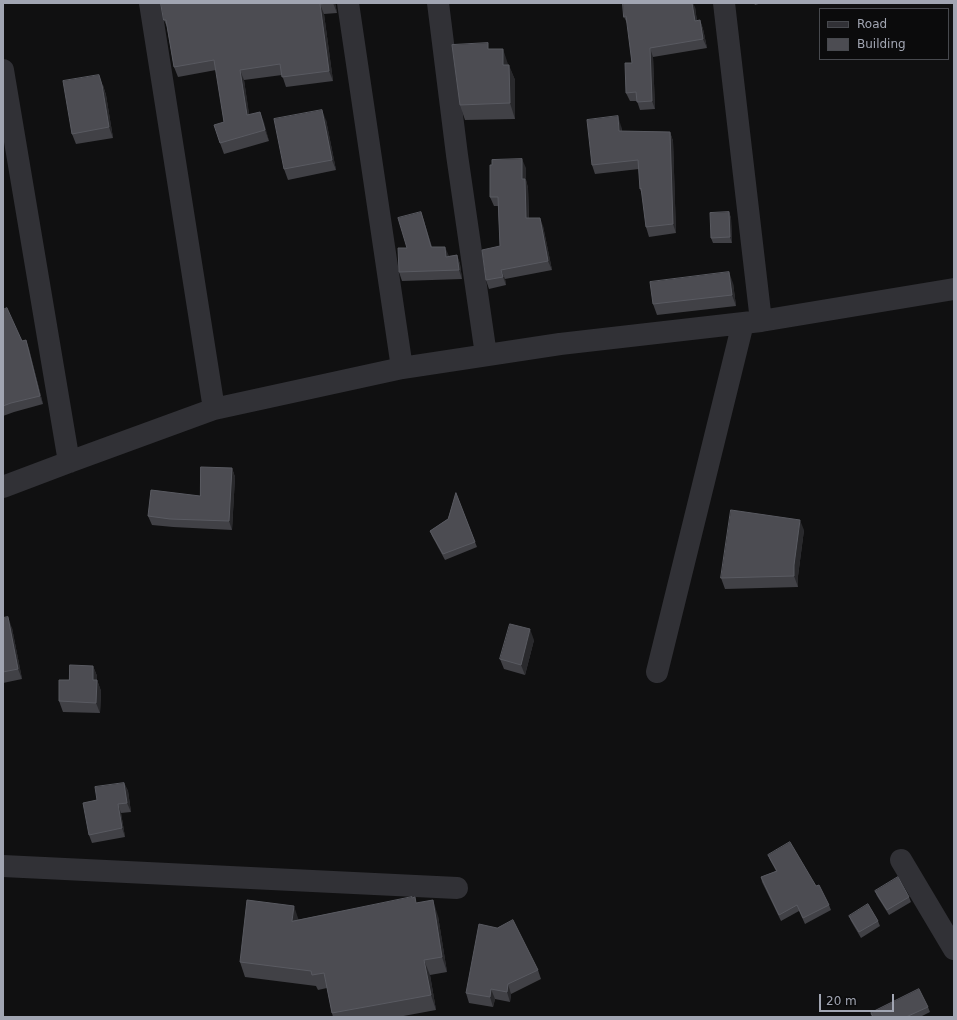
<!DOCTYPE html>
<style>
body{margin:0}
#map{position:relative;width:957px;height:1020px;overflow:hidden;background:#101011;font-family:"DejaVu Sans",sans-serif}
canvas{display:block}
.frame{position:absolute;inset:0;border:4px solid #a1a5b2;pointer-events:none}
.legend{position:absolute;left:819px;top:8px;width:130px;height:52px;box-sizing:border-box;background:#0b0b0c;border:1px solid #47494e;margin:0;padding:5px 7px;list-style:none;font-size:12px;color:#a1a5b2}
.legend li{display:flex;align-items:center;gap:8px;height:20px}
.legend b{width:20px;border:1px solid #47494e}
.scale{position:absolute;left:819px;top:994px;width:75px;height:18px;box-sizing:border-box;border:2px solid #a1a5b2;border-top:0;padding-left:5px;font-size:12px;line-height:14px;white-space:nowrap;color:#a1a5b2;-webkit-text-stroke:3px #0b0b0c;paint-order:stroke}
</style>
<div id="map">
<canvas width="957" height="1020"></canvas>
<div class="frame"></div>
<ul class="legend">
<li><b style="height:5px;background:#313136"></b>Road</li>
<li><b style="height:11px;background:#4c4c52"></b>Building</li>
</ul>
<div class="scale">20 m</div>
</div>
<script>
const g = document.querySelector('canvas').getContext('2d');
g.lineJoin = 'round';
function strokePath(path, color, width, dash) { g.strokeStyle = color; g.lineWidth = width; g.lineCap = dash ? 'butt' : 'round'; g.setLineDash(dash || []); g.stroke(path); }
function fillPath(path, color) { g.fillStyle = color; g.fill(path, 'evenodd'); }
const minor = new Path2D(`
 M 150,3 L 214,409
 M 348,3 L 402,368
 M 438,3 L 457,155 L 486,355
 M 724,3 L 761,321
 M 3,70 L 69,462
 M 3,487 L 69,462 L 214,409 L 402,368 L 560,344 L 761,321 L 954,289
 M 657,672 L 743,323
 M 901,860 L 954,949
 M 3,866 L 457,888`);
const wall = new Path2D(`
 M 161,3 L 335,3 L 337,13 L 324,14 L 333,81 L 286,87 L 282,75 L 244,80 L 249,115 L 260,112 L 269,141 L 224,154 L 220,143 L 224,122 L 216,70 L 178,77 L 174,67 L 167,27 L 164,20 Z
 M 754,3 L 762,3 L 755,5 Z
 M 695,7 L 697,21 L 700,20 L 703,29 L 707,48 L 653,57 L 655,109 L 640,110 L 637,101 L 630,101 L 626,93 L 632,63 L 628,25 L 624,17 Z
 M 508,64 L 515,80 L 515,119 L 465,120 L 460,105 Z
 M 103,85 L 106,95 L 113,138 L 76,144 L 72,134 Z
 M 326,120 L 336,170 L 288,180 L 284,169 Z
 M 621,126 L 622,131 L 670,132 L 673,141 L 676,233 L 649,237 L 646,227 L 642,194 L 640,189 L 639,169 L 595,174 L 592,165 Z
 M 526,168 L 526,180 L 528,188 L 529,218 L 543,226 L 552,270 L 505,279 L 506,285 L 489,289 L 486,280 L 500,246 L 498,206 L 494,206 L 490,197 Z
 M 421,212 L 424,221 L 432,247 L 449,256 L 457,255 L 460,264 L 462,279 L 402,281 L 399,272 L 407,248 Z
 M 729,212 L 731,218 L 732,243 L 713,243 L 711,238 Z
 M 733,283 L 736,306 L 657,315 L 653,304 Z
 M 3,310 L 22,341 L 26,340 L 29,349 L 43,404 L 14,412 L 3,416 Z
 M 232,468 L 235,477 L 232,530 L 173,527 L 152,525 L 148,516 L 200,496 Z
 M 456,493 L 477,547 L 445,560 L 432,536 L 430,531 L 448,519 Z
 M 804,530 L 798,576 L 798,587 L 725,589 L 721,578 Z
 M 3,618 L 12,628 L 22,679 L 3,683 Z
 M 534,640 L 525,675 L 504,669 L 500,659 Z
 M 93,666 L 97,676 L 97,680 L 101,691 L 100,713 L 63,712 L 59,701 Z
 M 124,783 L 128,791 L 131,812 L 121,813 L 125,837 L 92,843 L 89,835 L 97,800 Z
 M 768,855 L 816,886 L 829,905 L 831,910 L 805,924 L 799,911 L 781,921 L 762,882 L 761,877 L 776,871 L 770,860 Z
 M 875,891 L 909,897 L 911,902 L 889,915 L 877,896 Z
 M 417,903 L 438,916 L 447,972 L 430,975 L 436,1010 L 398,1017 L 333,1017 L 332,1013 L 327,988 L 318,990 L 316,986 L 245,977 L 240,962 L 299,920 Z
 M 849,916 L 878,921 L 880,926 L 861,938 L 851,921 Z
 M 538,970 L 541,979 L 511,994 L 510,1002 L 495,999 L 493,1007 L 469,1003 L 466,993 Z
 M 928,1007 L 930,1012 L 920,1017 L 872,1017 L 871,1013 Z`);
const shadedWall = new Path2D(`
 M 333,3 L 335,3 L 337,13 Z
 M 692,3 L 693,3 L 695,7 L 698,30 L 695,21 Z
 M 320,4 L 324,14 L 333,81 L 329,71 Z
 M 700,20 L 703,29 L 707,48 L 703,39 Z
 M 650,48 L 653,57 L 655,109 L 652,101 Z
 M 503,49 L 508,64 L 509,81 L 503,65 Z
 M 509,65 L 515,80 L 515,119 L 510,103 Z
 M 240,70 L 244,80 L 251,126 L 247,115 Z
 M 99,75 L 106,95 L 113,138 L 109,127 Z
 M 322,110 L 326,120 L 336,170 L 332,160 Z
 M 260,112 L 264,122 L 269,141 L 265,130 Z
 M 618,116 L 621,126 L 623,140 L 619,131 Z
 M 670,132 L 673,141 L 676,233 L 673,224 Z
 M 522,159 L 526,168 L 526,180 L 528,188 L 529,226 L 526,218 L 522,179 Z
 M 421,212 L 424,221 L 434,257 L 431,247 Z
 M 729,212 L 731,218 L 732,243 L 730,237 Z
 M 540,218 L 543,226 L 552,270 L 548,261 Z
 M 445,247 L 449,256 L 449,266 L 446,257 Z
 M 457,255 L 460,264 L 462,279 L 459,270 Z
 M 501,270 L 505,279 L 506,285 L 503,277 Z
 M 729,272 L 733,283 L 736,306 L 732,295 Z
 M 26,340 L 29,349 L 43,404 L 40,396 Z
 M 232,468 L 235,477 L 232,530 L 229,521 Z
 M 800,520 L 804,530 L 798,576 L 798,587 L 794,576 L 794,565 Z
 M 8,617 L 12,628 L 22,679 L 18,669 Z
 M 530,629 L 534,640 L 525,675 L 521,665 Z
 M 93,666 L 97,676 L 97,680 L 101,691 L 100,713 L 96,703 L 93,680 Z
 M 124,783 L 128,791 L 131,812 L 127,803 Z
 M 118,804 L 121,813 L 125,837 L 122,828 Z
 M 433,900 L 438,916 L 447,972 L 442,957 Z
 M 294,906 L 299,921 L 292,921 Z
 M 424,960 L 430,975 L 436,1010 L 431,995 Z
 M 508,984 L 511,994 L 510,1002 L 507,992 Z
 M 491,989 L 495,999 L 493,1007 L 490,997 Z`);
const building = new Path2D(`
 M 161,3 L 327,3 L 320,4 L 329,71 L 282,77 L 280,64 L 240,70 L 247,115 L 260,112 L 265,130 L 220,143 L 214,125 L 224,122 L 214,60 L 174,67 L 166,20 L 164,20 Z
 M 623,3 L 692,3 L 695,21 L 700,20 L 703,39 L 650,48 L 652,101 L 637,102 L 636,92 L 626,93 L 625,63 L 632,63 L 626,16 L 624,17 Z
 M 488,43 L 488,49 L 503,49 L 503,65 L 509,65 L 510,103 L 460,105 L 452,45 Z
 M 99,75 L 102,85 L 109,127 L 72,134 L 63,81 Z
 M 322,110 L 332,160 L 284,169 L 274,119 Z
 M 618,116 L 619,131 L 670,132 L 673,224 L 646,227 L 641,188 L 640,189 L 638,160 L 592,165 L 587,120 Z
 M 522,159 L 522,179 L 525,179 L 526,218 L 540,218 L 548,261 L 501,270 L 503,277 L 486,280 L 482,250 L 500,246 L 498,197 L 490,197 L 490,165 L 492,165 L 492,160 Z
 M 421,212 L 431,247 L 445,247 L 446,257 L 457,255 L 459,270 L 399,272 L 398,248 L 407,248 L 398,218 Z
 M 729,212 L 730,237 L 711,238 L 710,213 Z
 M 729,272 L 732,295 L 653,304 L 650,282 Z
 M 7,308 L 22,341 L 26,340 L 40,396 L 11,403 L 3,406 L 3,310 Z
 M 201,467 L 232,468 L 229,521 L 170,519 L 148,516 L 151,490 L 200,496 Z
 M 456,493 L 475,542 L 443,554 L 430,531 L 448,519 Z
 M 731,510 L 800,520 L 794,565 L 794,576 L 721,578 Z
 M 8,617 L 18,669 L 3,672 L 3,618 Z
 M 510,624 L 530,629 L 521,665 L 500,659 Z
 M 70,665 L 93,666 L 93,680 L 97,680 L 96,703 L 59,701 L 59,680 L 69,680 Z
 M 124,783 L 127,803 L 118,804 L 122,828 L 89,835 L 83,803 L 97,800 L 95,787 Z
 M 790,842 L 816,886 L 819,885 L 829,905 L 803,918 L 797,905 L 779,915 L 761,877 L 777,871 L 768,855 Z
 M 898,877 L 909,897 L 887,910 L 875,891 Z
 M 412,897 L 412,898 L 415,897 L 416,903 L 433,900 L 442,957 L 424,960 L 431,995 L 332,1013 L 324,973 L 312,975 L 311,971 L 240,962 L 247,900 L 294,906 L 292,921 Z
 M 868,904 L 878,921 L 859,932 L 849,916 Z
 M 513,920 L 538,970 L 508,984 L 507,992 L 491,989 L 490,997 L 466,993 L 479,924 L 497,928 Z
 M 919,989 L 928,1007 L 906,1017 L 873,1017 L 871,1013 Z`);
strokePath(minor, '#313136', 22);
fillPath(wall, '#414146');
fillPath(shadedWall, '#29292c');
fillPath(building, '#4c4c52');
strokePath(building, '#595a61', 1);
</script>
